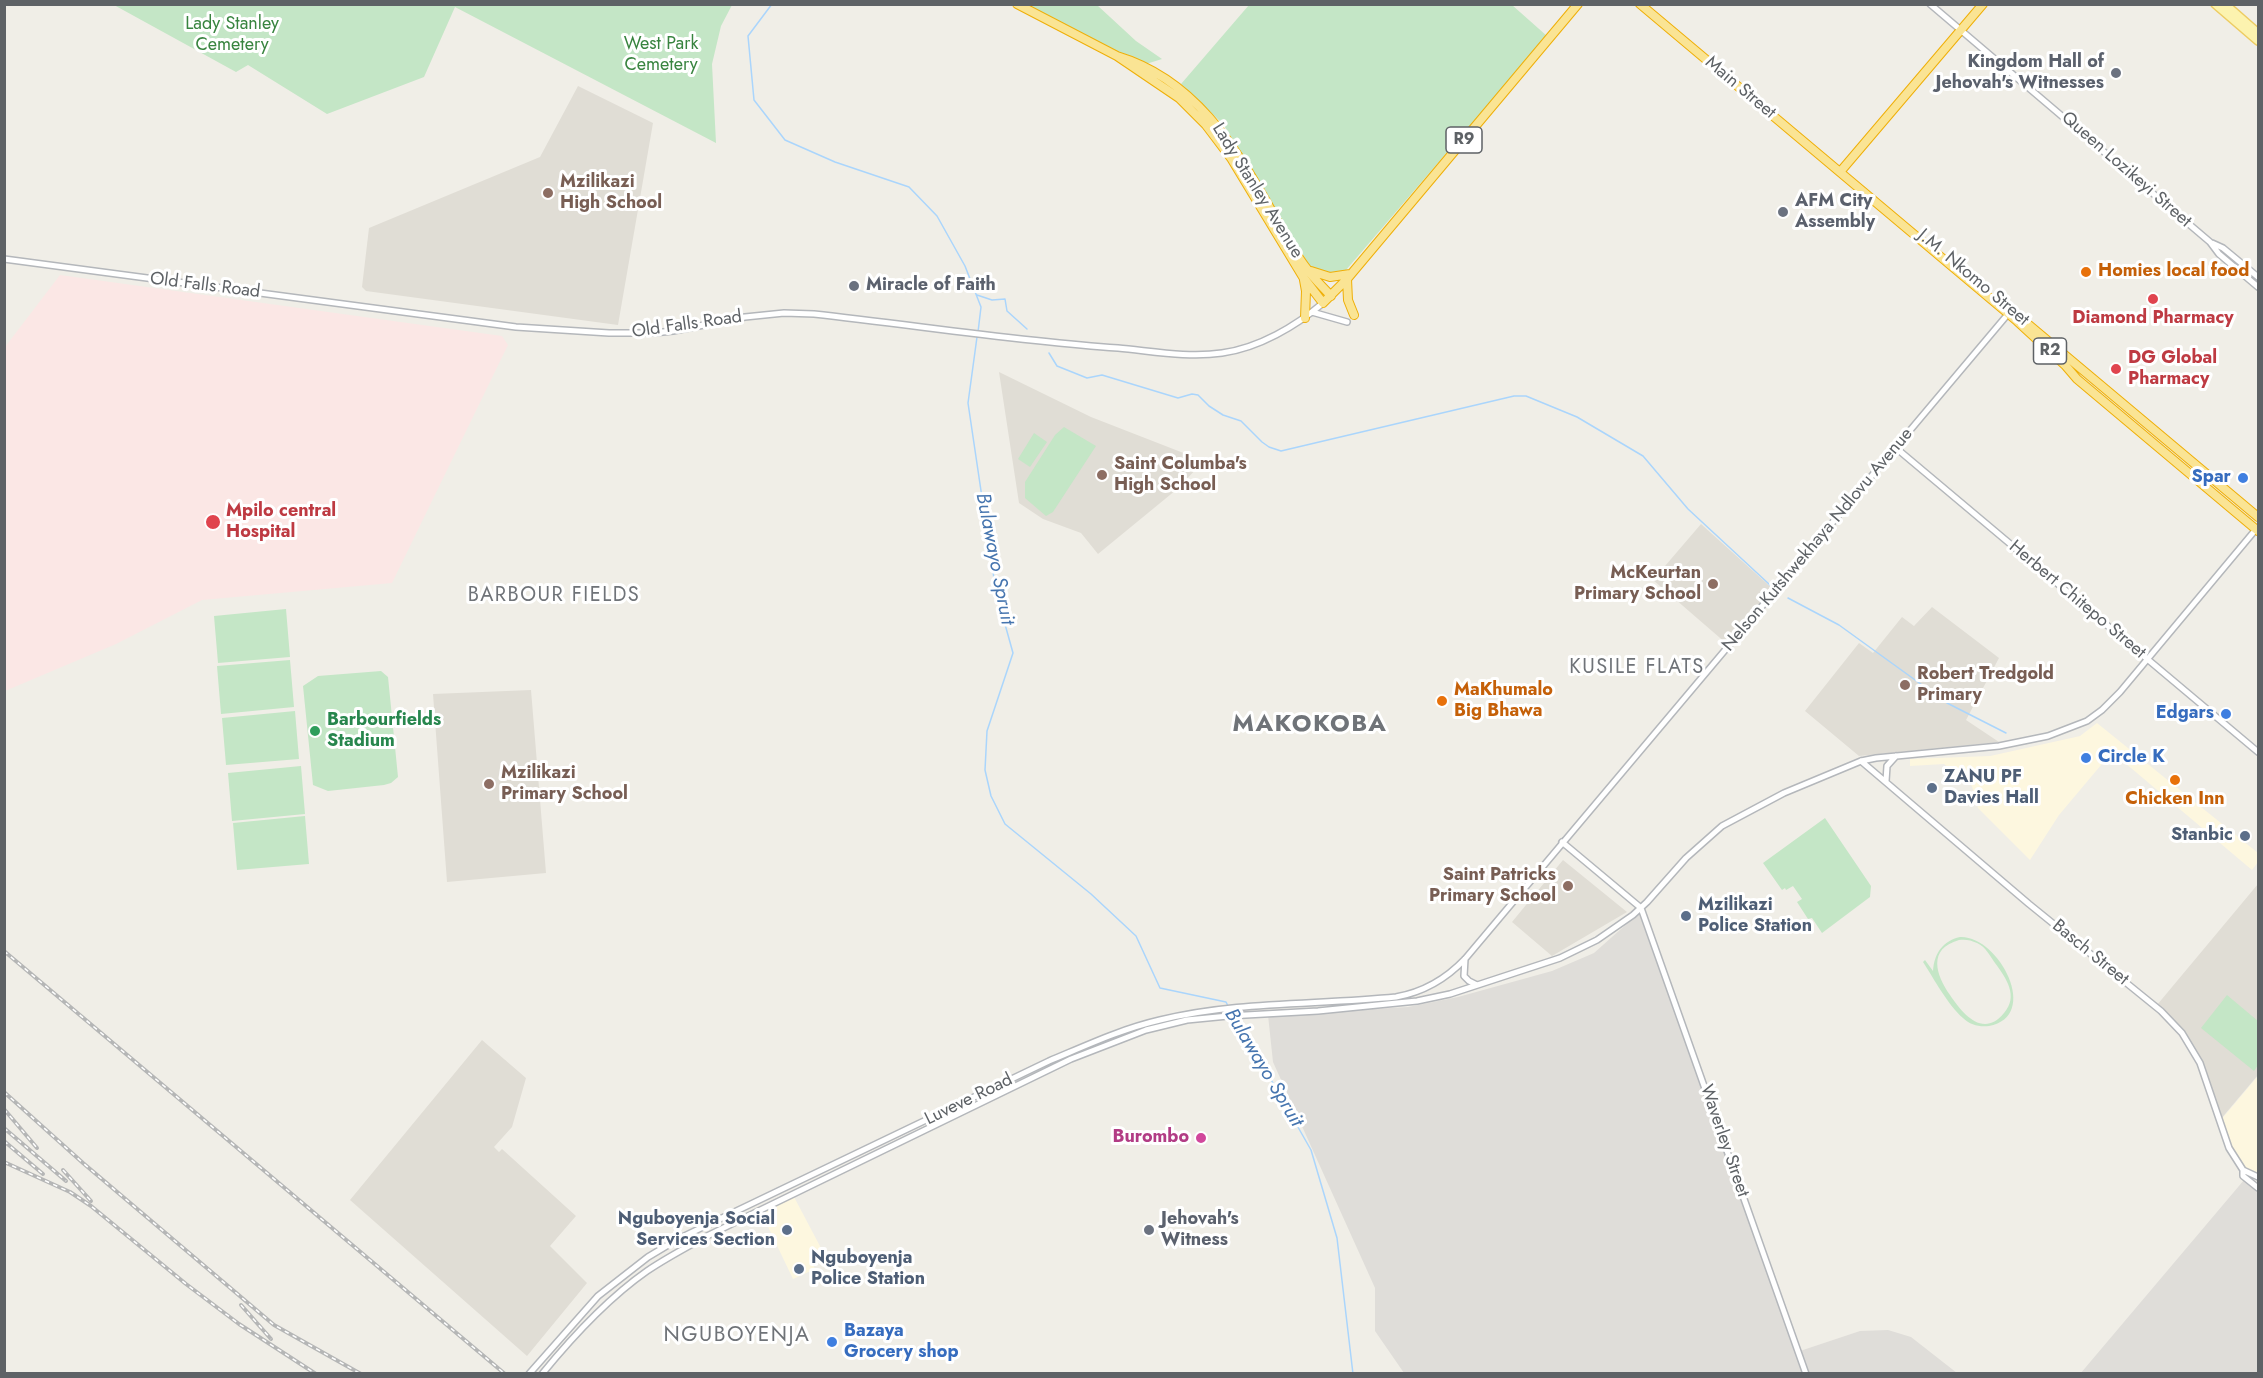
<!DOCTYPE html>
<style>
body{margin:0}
#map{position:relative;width:2263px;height:1378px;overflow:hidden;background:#f0eee7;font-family:Jost,sans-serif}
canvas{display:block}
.frame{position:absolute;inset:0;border:6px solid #5e6266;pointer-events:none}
</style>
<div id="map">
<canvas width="2263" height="1378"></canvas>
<div class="frame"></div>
</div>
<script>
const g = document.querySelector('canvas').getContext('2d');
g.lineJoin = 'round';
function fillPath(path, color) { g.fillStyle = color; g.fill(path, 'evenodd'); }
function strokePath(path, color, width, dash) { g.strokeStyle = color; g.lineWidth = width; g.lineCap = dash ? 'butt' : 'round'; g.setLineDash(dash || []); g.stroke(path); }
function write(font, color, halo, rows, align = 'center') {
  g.font = font + ' Jost,sans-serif'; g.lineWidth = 6; g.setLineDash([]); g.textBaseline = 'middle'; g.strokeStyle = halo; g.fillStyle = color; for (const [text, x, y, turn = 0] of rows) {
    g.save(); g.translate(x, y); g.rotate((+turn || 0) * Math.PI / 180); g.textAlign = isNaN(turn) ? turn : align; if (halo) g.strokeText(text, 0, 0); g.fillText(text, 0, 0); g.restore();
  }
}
const commercial = new Path2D(`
 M 2097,723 L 2258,853 L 2258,862 L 2252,870 L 2112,752 L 2059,815 L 2030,860 L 1978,808 L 1972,786 L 1944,764 L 1910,766 L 1910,759 L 1990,756 L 2080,736 Z
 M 2258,1076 L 2258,1176 L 2247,1172 L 2230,1148 L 2220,1121 Z
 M 793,1195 L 822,1250 L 809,1256 L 815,1269 L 793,1279 L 761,1212 Z`);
const industrial = new Path2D(`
 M 1639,913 L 1797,1352 L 1860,1331 L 1888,1330 L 1911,1337 L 1957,1373 L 1404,1373 L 1375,1331 L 1375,1288 L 1273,1062 L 1268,1015 L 1408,1007 L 1458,997 L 1552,971 L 1594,953 Z
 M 2244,1180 L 2258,1192 L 2258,1373 L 2080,1374 Z`);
const education = new Path2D(`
 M 578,86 L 653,123 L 618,325 L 366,291 L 362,287 L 369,228 L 540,157 Z
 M 999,372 L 1091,417 L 1204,461 L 1176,490 L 1098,554 L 1081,533 L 1043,519 L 1019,503 Z
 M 1701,524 L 1773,589 L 1727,644 L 1653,580 Z
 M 1932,607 L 1999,658 L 1966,720 L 1999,742 L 1859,756 L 1805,711 L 1859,643 L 1873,653 L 1902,617 L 1914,626 Z
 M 531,690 L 546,873 L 447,882 L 433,694 Z
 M 1563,860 L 1627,912 L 1552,956 L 1512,922 Z
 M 2258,884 L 2258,1075 L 2220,1120 L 2191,1043 L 2157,1005 Z
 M 482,1040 L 526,1078 L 512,1127 L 494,1147 L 499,1152 L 502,1149 L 576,1216 L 550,1246 L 587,1283 L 527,1356 L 350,1200 Z`);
const medical = new Path2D(`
 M 60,275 L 502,336 L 508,345 L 392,583 L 202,600 L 116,644 L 5,691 L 5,347 Z`);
const green = new Path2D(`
 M 114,5 L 732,5 L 721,26 L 712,64 L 716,143 L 455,7 L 424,77 L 327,114 L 248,65 L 236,72 Z
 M 1025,5 L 1097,5 L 1136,41 L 1162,59 L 1146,64 L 1116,53 Z
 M 1249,5 L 1512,5 L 1547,36 L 1346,270 L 1336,275 L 1311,268 L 1223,124 L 1181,84 Z
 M 1064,427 L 1096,446 L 1053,512 L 1046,516 L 1025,498 L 1025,482 L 1055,435 Z
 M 1034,433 L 1047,442 L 1030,467 L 1018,459 Z
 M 286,609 L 290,657 L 218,663 L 214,616 Z
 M 290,660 L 294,707 L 221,714 L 217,666 Z
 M 381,671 L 388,677 L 398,777 L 391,783 L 384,785 L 328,791 L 313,785 L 303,686 L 318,676 Z
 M 295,711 L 299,759 L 226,765 L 222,718 Z
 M 301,766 L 305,814 L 232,821 L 228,773 Z
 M 305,816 L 309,864 L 237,870 L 233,823 Z
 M 1825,818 L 1871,886 L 1870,897 L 1822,933 L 1812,918 L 1808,919 L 1797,902 L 1802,899 L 1793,886 L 1786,890 L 1785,888 L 1782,890 L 1763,863 Z
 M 1960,937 C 1998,935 2042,1016 1989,1026 C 1979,1027 1970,1025 1963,1018 C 1948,1005 1934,979 1923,962 L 1925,960 L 1933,971 C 1934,953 1943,941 1960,937 ZM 1959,940 C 1965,939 1971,940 1977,943 C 1986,947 1990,956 1995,963 C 2006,978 2019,996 2004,1013 C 1983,1039 1962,1013 1950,995 C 1936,975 1927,949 1959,940 Z
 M 2227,995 L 2258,1021 L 2258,1065 L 2254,1071 L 2201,1028 Z`);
const stream = new Path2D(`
 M 772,4 L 748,36 L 754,100 L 785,140 L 835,162 L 909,187 L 937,216 L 965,266 L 981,307 L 978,332
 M 977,295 L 992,300 L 1005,299 L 1007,311 L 1027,329
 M 977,337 L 968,403 L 996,592 L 1013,653 L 987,731 L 985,770 L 991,796 L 1005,824 L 1091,894 L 1136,936 L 1160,988 L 1226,1002 L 1228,1006
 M 1049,353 L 1057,366 L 1087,378 L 1102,375 L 1178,398 L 1192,394 L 1198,395 L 1209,406 L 1223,415 L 1241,421 L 1262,442 L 1269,447 L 1281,451 L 1514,396 L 1526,396 L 1577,417 L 1643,456 L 1688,509 L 1770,585
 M 1788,598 L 1839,625 L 1947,703 L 2006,733
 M 1236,1018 L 1311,1150 L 1337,1238 L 1353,1374`);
const minor = new Path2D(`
 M 1930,4 L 2210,242 L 2219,254 L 2258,287
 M 2212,243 L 2223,248 L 2258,277
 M 4,259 L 516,327 L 609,333 L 653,333 L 673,331 L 745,317 L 784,313 L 814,314 C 915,325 1016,341 1118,348 C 1152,351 1188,358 1222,353 C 1259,348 1296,326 1323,303
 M 1312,312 L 1347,322
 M 1896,448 L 2258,752
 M 1861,761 L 2029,904 L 2161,1011 L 2182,1033 L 2200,1063 L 2229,1148 L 2243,1170 L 2243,1176 L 2258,1188
 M 1886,781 L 1887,766 L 1896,756
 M 1562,842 L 1641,908 L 1806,1374
 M 1465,959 L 1464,976 L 1469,981 L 1477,985
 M 2243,1170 L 2258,1177
 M 529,1374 L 598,1296 L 648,1257 L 678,1239 L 1049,1061 C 1085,1046 1121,1029 1160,1020 C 1237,1001 1318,1005 1396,997 C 1424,992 1446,979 1465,959 L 2008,314
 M 542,1374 C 573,1336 607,1299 647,1271 C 666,1258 687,1247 707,1236 L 1071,1059 L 1146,1030 L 1187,1020 L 1228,1016 L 1318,1011 L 1417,1001 L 1450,994 L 1560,958 L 1597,940 L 1633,915 L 1647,902 L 1686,858 L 1722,826 L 1784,793 L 1861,761 L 1876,758 L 1999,746 L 2048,736 L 2087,721 L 2102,710 L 2120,692 L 2257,528`);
const major = new Path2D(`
 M 2215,4 L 2258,41
 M 2225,4 L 2258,33`);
const highway = new Path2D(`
 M 1017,4 L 1117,56 C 1194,79 1234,145 1271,210 C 1282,230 1293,251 1307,269 C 1314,279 1323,287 1331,296
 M 1640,4 L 2017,321 L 2065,365 L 2077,379 L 2258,531
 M 1117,56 L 1179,98 L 1206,125 L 1231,158 L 1303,277 L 1323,303 L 1347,279 L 1578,4
 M 1840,172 L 1983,4
 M 1311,271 L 1330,277 L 1350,274
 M 1347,279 L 1348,300 L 1354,315
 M 1304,280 L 1306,291 L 1305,318
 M 2029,325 L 2258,517`);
const rail = new Path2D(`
 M 4,951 L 505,1374
 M 4,1092 L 83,1163 L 274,1325 L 361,1374
 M 4,1109 L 37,1148
 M 4,1128 L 66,1181
 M 4,1141 L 43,1174
 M 4,1162 L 70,1192 L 91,1206 L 186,1284 L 239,1324 L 316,1374
 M 63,1170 L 91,1201
 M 241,1305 L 271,1339`);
const markers = [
 [2116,73,6,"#6b7280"],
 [548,193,6,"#8d6e63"],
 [1783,212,6,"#6b7280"],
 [2086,272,6,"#e8710a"],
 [854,286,6,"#6b7280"],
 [2153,299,6,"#e0444e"],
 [2116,369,6,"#e0444e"],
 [1102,475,6,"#8d6e63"],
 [2243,478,6,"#3f7fe0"],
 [213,522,8,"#e0444e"],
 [1713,584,6,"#8d6e63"],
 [1905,685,6,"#8d6e63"],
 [1442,701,6,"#e8710a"],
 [2226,714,6,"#3f7fe0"],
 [315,731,6,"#2e9e5b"],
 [2086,758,6,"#3f7fe0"],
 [2175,780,6,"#e8710a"],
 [489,784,6,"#8d6e63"],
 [1932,788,6,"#5c6f8a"],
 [2245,836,6,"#5c6f8a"],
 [1568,886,6,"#8d6e63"],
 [1686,916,6,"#5c6f8a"],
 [1201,1138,6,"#d1479c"],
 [787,1230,6,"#5c6f8a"],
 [1149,1230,6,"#6b7280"],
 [799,1269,6,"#5c6f8a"],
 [832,1342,6,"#3f7fe0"]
];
const shields = [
 [1464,140,36],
 [2050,351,33]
];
const shieldNames = [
 ["R9",1464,140],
 ["R2",2050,351]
];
const parkNames = [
 ["Lady Stanley",232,25],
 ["Cemetery",232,46],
 ["West Park",661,45],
 ["Cemetery",661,66]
];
const worshipNames = [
 ["Kingdom Hall of",2104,63,"right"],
 ["Jehovah's Witnesses",2104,84,"right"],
 ["AFM City",1795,202],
 ["Assembly",1795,223],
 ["Miracle of Faith",866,286],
 ["Jehovah's",1161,1220],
 ["Witness",1161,1241]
];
const streetNames = [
 ["Main Street",1740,88,40],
 ["Queen Lozikeyi Street",2126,170,41],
 ["Lady Stanley Avenue",1257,191,58],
 ["J.M. Nkomo Street",1973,278,40],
 ["Old Falls Road",205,286,7],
 ["Old Falls Road",687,325,-8],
 ["Nelson Kutshwekhaya Ndlovu Avenue",1818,540,-50],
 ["Herbert Chitepo Street",2077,600,40],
 ["Basch Street",2090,953,39],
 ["Luveve Road",969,1100,-26],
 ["Waverley Street",1724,1141,71]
];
const educationNames = [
 ["Mzilikazi",560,183],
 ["High School",560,204],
 ["Saint Columba's",1114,465],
 ["High School",1114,486],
 ["McKeurtan",1701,574,"right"],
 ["Primary School",1701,595,"right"],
 ["Robert Tredgold",1917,675],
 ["Primary",1917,696],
 ["Mzilikazi",501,774],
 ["Primary School",501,795],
 ["Saint Patricks",1556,876,"right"],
 ["Primary School",1556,897,"right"]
];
const foodNames = [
 ["Homies local food",2098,272],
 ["MaKhumalo",1454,691],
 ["Big Bhawa",1454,712],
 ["Chicken Inn",2175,800,"center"]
];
const healthNames = [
 ["Diamond Pharmacy",2153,319,"center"],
 ["DG Global",2128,359],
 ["Pharmacy",2128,380],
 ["Mpilo central",226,512],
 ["Hospital",226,533]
];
const shopNames = [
 ["Spar",2231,478],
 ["Edgars",2214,714],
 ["Circle K",2098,758,"left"],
 ["Bazaya",844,1332,"left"],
 ["Grocery shop",844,1353,"left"]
];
const leisureNames = [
 ["Barbourfields",327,721],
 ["Stadium",327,742]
];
const serviceNames = [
 ["ZANU PF",1944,778],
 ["Davies Hall",1944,799],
 ["Stanbic",2233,836,"right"],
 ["Mzilikazi",1698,906],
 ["Police Station",1698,927],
 ["Nguboyenja Social",775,1220,"right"],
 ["Services Section",775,1241,"right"],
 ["Nguboyenja",811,1259],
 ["Police Station",811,1280]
];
const hotelNames = [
 ["Burombo",1189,1138]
];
const waterNames = [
 ["Bulawayo Spruit",994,559,79],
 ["Bulawayo Spruit",1263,1068,59]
];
const neighbourhoodNames = [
 ["BARBOUR FIELDS",554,596],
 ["KUSILE FLATS",1637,668]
];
const quarterNames = [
 ["NGUBOYENJA",737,1336]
];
const districtNames = [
 ["MAKOKOBA",1310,725]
];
fillPath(commercial, '#fdf7df');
fillPath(industrial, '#dfddd9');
fillPath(education, '#e0ddd5');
fillPath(medical, '#fbe7e5');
fillPath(green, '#c4e6c6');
strokePath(stream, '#aad5fc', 1.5);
strokePath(minor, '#b4b7bb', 8);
strokePath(major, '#edcc62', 10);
strokePath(highway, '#efaf08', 10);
strokePath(minor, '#fff', 5);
strokePath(major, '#fcf3af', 7);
strokePath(highway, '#fae494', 8);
strokePath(rail, '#b5b6b6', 4);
strokePath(rail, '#fff', 1.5, [4.5]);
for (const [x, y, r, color] of markers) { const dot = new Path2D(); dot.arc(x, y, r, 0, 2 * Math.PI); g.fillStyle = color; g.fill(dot); strokePath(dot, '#fff', 2); }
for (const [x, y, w] of shields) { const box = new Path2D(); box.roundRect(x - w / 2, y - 13, w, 26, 4.5); g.fillStyle = '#fff'; g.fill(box); strokePath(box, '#5e6266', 1.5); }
write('bold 16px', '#5e6266', null, shieldNames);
write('18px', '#38843f', '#fff', parkNames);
write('bold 18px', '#5b616d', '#fff', worshipNames, 'left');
write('18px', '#5e6266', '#fff', streetNames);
write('bold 18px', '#785e54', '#fff', educationNames, 'left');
write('bold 18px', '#c56008', '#fff', foodNames, 'left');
write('bold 18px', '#be3a42', '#fff', healthNames, 'left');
write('bold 18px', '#366cbe', '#fff', shopNames, 'right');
write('bold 18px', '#27864d', '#fff', leisureNames, 'left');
write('bold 18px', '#4e5e75', '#fff', serviceNames, 'left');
write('bold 18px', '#b23c85', '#fff', hotelNames, 'right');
write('italic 20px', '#4675af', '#fff', waterNames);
g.letterSpacing = '1.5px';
write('20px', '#6f7378', '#fff', neighbourhoodNames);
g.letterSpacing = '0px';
g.letterSpacing = '1.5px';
write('21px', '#6f7378', '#fff', quarterNames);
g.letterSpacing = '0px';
g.letterSpacing = '1.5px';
write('bold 24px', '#6f7378', '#fff', districtNames);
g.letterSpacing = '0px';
</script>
